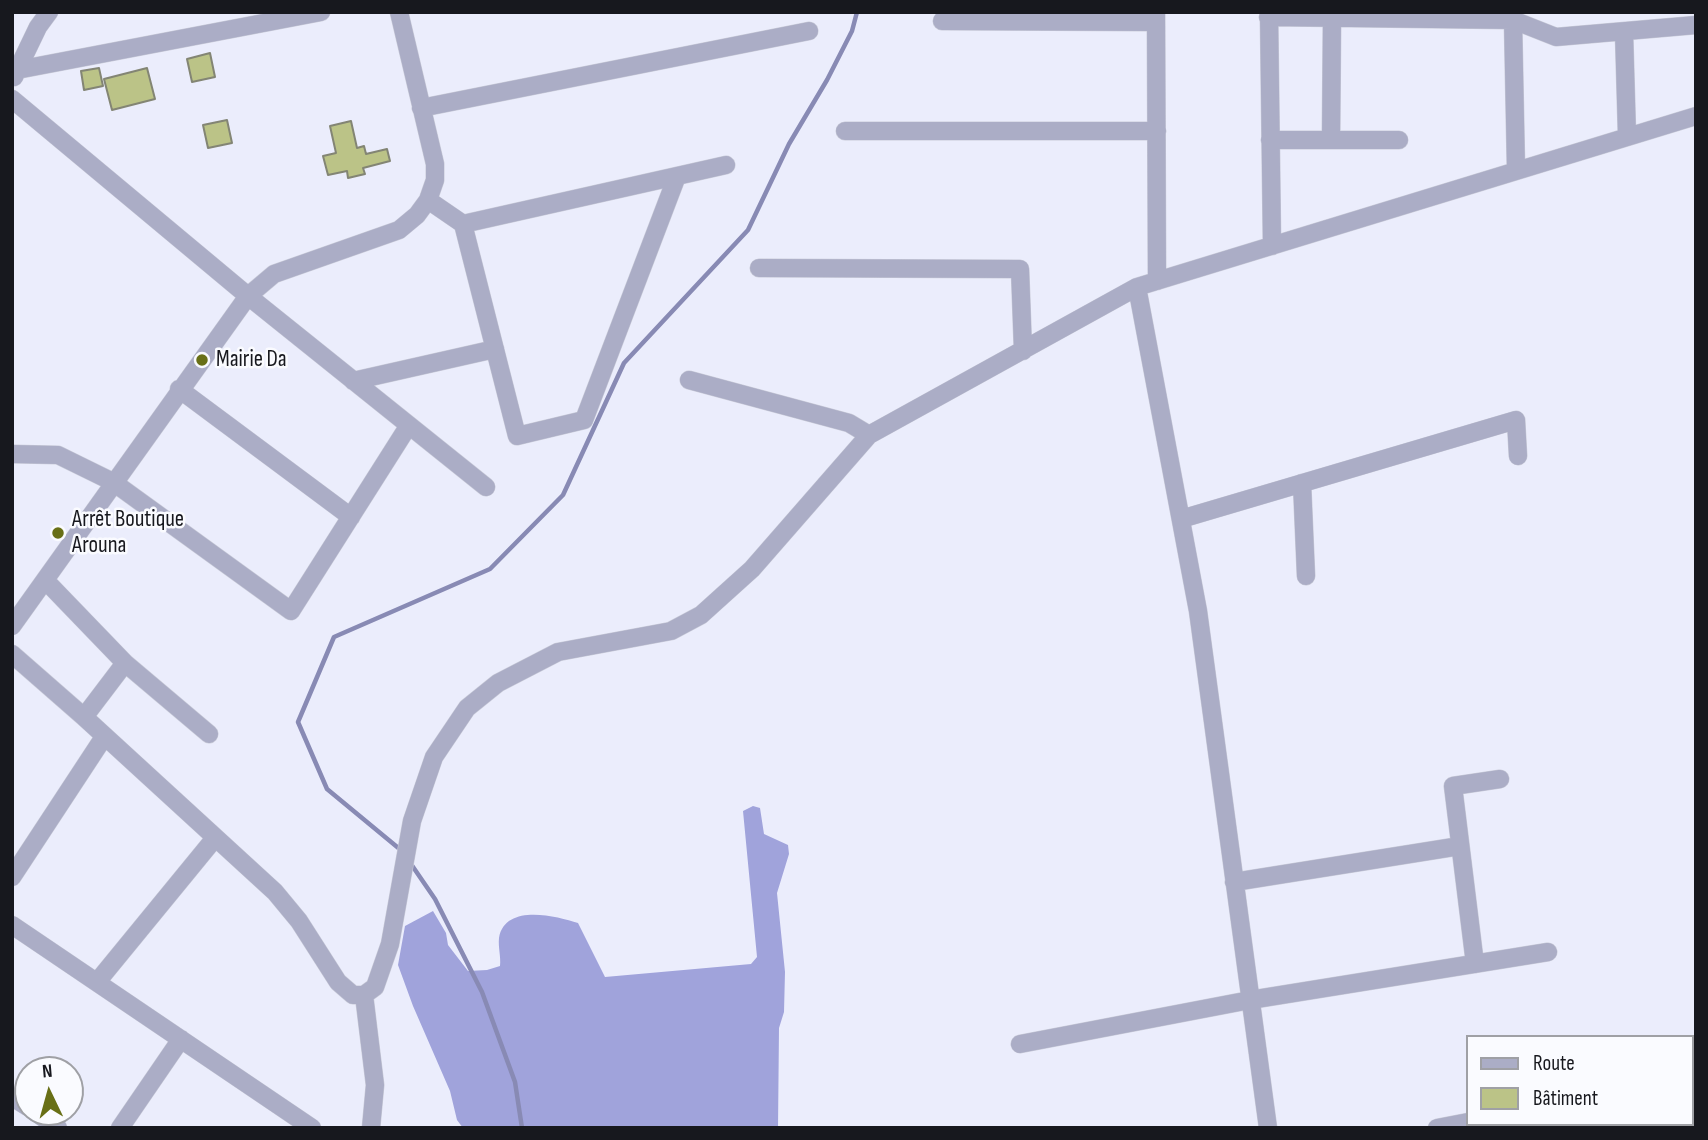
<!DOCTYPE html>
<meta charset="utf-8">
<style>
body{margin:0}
#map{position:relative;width:1708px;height:1140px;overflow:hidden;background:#ebedfc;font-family:"Sofia Sans Condensed",sans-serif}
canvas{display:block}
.frame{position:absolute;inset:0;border:14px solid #17181e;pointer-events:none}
.legend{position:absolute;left:1466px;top:1035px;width:228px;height:91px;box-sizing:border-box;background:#fafbff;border:2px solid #9fa0a5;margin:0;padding:9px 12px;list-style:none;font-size:21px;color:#17181e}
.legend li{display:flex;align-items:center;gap:14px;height:35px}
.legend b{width:35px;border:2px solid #9fa0a5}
.north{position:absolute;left:14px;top:1056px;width:70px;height:70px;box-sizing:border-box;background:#fafbff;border:2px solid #9fa0a5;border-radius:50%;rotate:355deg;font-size:19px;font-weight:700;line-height:28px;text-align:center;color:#17181e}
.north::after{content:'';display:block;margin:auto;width:24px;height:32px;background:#686f16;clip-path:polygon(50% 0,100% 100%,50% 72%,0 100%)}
</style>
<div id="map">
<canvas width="1708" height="1140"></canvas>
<div class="frame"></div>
<ul class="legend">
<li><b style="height:9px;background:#abadc6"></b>Route</li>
<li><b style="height:19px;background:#bbc387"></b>Bâtiment</li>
</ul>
<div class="north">N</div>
</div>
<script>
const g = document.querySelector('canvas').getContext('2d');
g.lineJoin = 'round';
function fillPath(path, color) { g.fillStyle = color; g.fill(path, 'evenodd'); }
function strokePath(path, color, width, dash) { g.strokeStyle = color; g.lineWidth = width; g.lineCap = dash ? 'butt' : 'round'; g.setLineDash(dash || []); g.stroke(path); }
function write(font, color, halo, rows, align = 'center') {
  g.font = font + ' "Sofia Sans Condensed",sans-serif'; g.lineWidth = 5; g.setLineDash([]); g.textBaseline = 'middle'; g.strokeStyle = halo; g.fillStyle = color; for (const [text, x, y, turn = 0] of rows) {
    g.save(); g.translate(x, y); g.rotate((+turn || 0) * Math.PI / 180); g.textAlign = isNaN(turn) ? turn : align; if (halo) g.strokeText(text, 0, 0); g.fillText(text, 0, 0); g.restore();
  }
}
const forest = new Path2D(`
 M 753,806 L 760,808 L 764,834 L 788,845 L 789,854 L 777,893 L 785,972 L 784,1012 L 779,1028 L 778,1128 L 463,1128 L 457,1120 L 450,1091 L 413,1006 L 398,965 L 405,926 L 433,911 L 446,933 L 448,945 L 468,971 L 487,970 L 500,966 C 501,957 498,947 499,938 C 505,903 556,916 578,923 L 605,977 L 751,964 L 757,957 L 743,811 Z`);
const stream = new Path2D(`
 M 402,851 L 327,789 L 298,722 L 334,637 L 490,569 L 563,495 L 624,363 L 748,230 L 789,144 L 827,80 L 852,31 L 857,12
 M 411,864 L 435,899 L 482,992 L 515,1082 L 522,1128`);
const building = new Path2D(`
 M 210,53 L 215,77 L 192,82 L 187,59 Z
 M 99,68 L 103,86 L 84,90 L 81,71 Z
 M 147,68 L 155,99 L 112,110 L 104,79 Z
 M 227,120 L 232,143 L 208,148 L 203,125 Z
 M 351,121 L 357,148 L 364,146 L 366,154 L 387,149 L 390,161 L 363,168 L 365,174 L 348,178 L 347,171 L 328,175 L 323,156 L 336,153 L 330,126 Z`);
const minor = new Path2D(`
 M 1156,12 L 1157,281
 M 1269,12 L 1272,246
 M 1268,17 L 1513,20 L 1556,37 L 1696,25
 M 1513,20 L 1516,170
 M 942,21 L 1156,22
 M 1624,32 L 1627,136
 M 17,70 L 321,12
 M 14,77 L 38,27 L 49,12
 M 12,99 L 248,296 L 486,487
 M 421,108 L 809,31
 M 845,131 L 1157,131
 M 1270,140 L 1399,140
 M 1331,140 L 1332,18
 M 428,200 L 463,224 L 517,436 L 584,420 L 677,176
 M 463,224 L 726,165
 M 759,268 L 1020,269 L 1023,351
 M 1137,287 L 1198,611 L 1268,1128
 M 689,380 L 849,423 L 869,435
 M 353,381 L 495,349
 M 179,389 L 351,517
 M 12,454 L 58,455 L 113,482 L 291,611 L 409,425
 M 1302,483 L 1306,576
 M 1181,519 L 1516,420 L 1518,456
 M 45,580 L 125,663 L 209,734
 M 12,626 L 248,296 L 274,274 L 399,230 L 417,215 L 428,200 L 435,180 L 435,164 L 399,12
 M 12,654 L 84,717 L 275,892 L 299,921 L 338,982 L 353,995 L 364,995 L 375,987 L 390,944 L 412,821 L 434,757 L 467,708 L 498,683 L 558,652 L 671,631 L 701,615 L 752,569 L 869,435 L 1137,287 L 1696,116
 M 84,717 L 125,663
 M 12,877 L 104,737
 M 1234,882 L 1460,846
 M 12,925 L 312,1128
 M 1475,964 L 1453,786 L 1500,779
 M 97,982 L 215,838
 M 364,995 L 375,1085 L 371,1128
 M 1020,1044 L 1250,1000 L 1548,952
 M 12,1097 L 28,1107
 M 35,1112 L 58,1128
 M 120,1128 L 181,1039
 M 1437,1128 L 1468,1122`);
const markers = [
 [202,360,7,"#686f16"],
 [58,533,7,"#686f16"]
];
const poiNames = [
 ["Mairie Da",216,360],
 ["Arrêt Boutique",72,520],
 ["Arouna",72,546]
];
fillPath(forest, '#a0a3db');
strokePath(stream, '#888ab4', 4.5);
fillPath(building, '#bbc387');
strokePath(building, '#838574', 2);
strokePath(minor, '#c9cbd8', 19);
strokePath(minor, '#abadc6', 18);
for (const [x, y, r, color] of markers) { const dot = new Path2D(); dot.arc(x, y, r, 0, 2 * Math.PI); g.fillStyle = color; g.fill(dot); strokePath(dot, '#fafbff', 2.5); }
write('23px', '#17181e', '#fafbff', poiNames, 'left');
</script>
